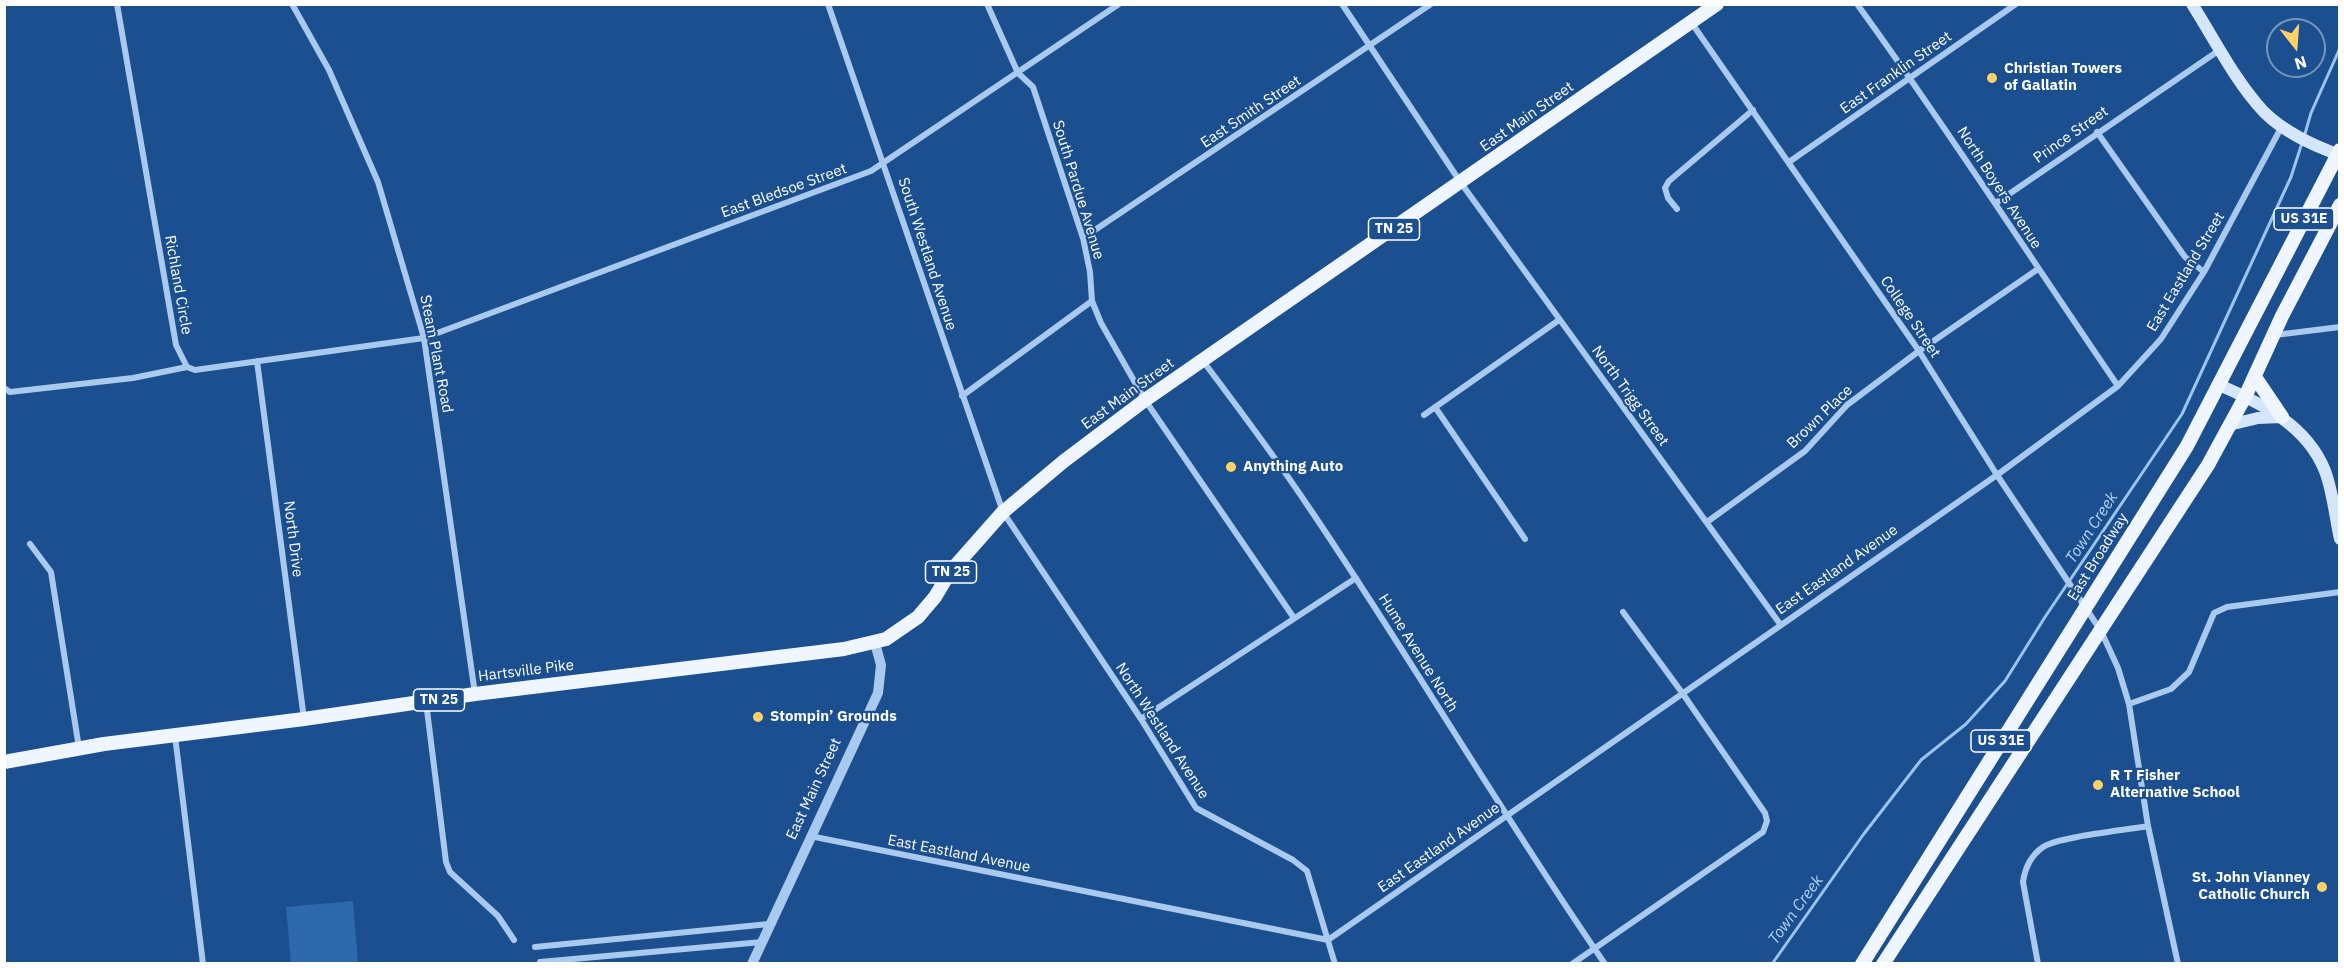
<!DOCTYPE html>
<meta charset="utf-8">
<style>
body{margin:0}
#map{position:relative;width:2344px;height:968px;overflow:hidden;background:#1b4f8f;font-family:"IBM Plex Sans",sans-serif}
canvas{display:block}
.frame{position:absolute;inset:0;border:6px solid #fff;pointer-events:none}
.north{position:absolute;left:2266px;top:18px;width:60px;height:60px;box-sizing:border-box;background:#1b4f8f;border:2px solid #7695bc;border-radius:50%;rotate:163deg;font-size:16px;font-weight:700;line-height:24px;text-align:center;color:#fff}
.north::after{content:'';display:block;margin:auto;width:21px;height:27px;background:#ffd166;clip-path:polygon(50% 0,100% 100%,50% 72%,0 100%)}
</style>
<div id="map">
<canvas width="2344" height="968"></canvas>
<div class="frame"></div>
<div class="north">N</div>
</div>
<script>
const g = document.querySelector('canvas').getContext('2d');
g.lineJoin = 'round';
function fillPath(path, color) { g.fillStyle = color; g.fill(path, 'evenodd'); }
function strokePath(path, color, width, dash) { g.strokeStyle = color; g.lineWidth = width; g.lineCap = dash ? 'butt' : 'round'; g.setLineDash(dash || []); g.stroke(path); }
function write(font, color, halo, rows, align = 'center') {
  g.font = font + ' "IBM Plex Sans",sans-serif'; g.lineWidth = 4.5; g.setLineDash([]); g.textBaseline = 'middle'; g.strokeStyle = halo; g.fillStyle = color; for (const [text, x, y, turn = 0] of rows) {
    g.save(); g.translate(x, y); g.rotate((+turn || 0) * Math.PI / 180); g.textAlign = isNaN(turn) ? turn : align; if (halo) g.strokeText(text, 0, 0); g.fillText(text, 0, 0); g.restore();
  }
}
const green = new Path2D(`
 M 353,901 L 358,963 L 291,963 L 286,907 Z`);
const stream = new Path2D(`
 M 2304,137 L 2311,113 L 2340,48
 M 1772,964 L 1863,835 L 1921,760 L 1966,724 L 2005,681 L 2045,617 L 2182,414 L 2291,177 L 2302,143`);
const minor = new Path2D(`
 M 117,4 L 176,345 L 187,367 L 195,370 L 424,338 L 871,171 L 1119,4
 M 292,4 L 329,70 L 378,182 L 424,338 L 475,694
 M 828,4 L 1003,512 L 1141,719 L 1196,808 L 1293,860 L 1307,871 L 1335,964
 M 987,4 L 1018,73 L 1033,87 L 1083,238 L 1090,272 L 1092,301 L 1101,323 L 1145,400 L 1294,618
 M 1342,4 L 1461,183 L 1780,624
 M 1857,4 C 1948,129 2031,259 2118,386
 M 1691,22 L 1919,351 L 1997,475 L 2101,631 L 2118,668 L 2129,704 L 2148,826 L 2178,964
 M 2097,132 L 2185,257 L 2204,272
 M 1789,162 L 2016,4
 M 1996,203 L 2221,49
 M 1677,209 L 1668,198 L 1665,188 L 1669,181 L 1753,110
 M 1083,238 L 1431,4
 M 2275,335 L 2340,327
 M 257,361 L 304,719
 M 1203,361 C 1240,410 1276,458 1310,509 C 1411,658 1502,815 1605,964
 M 4,388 L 10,392 L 133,378 L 187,367
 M 962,396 L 1092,301
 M 1435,407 L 1525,539
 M 1424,415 L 1559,320
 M 1707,522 L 1805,451 L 1847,405 L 1919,351 L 2038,269
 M 30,544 L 51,572 L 79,748
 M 426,702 L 446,862 L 450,872 L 498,916 L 514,940
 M 2129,704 L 2171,689 L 2189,672 L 2214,613 L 2227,607 L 2340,592
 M 1141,719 L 1356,578
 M 175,736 L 203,964
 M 810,836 L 1328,940 L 1997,475 L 2118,386 L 2161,339 L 2204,272 L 2282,126
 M 535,947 L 769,924
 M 540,962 L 762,942
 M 1572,964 L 1763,832 L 1767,821 L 1765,813 L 1683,694 L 1623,612
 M 2038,964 L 2023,882 C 2025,868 2030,856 2043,847 C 2057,837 2127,830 2148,826`);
const tertiary = new Path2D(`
 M 752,964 L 878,693 L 881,665 L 875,643`);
const secondary = new Path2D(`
 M 2192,4 C 2215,40 2235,81 2264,112 C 2283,131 2314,146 2340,155
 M 2219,385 C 2261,403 2307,425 2325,471 C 2333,492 2335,517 2340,539
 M 2229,425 L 2258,418 L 2281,417`);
const primary = new Path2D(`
 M 2255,377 L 2282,417
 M 4,762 L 104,744 L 304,719 L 475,694 L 844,649 L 886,639 L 918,617 L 935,597 L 950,572 L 1003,512 L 1064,461 L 1145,400 L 1717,4
 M 1862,964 L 2187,446 L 2340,150
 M 1883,964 L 2208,465 L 2245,397 L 2282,316 L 2340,205`);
const markers = [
 [1992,78,6,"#ffd166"],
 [1231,467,6,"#ffd166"],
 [758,717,6,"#ffd166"],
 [2098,785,6,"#ffd166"],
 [2322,887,6,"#ffd166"]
];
const shields = [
 [2304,219,60],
 [1394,229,51],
 [951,572,51],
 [439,700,51],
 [2001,741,60]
];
const shieldNames = [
 ["US 31E",2304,219],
 ["TN 25",1394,229],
 ["TN 25",951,572],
 ["TN 25",439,700],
 ["US 31E",2001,741]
];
const poiNames = [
 ["Christian Towers",2004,69],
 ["of Gallatin",2004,86],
 ["Anything Auto",1243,467],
 ["Stompin’ Grounds",770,717],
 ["R T Fisher",2110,776],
 ["Alternative School",2110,793],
 ["St. John Vianney",2310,878,"right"],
 ["Catholic Church",2310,895,"right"]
];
const streetNames = [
 ["East Franklin Street",1896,73,-35],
 ["East Smith Street",1251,112,-34],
 ["East Main Street",1527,117,-35],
 ["Prince Street",2071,135,-35],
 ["North Boyers Avenue",1999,188,57],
 ["South Pardue Avenue",1078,190,73],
 ["East Bledsoe Street",784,191,-20],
 ["South Westland Avenue",927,254,72],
 ["East Eastland Street",2186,272,-59],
 ["Richland Circle",178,285,80],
 ["College Street",1910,317,56],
 ["Steam Plant Road",436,354,79],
 ["East Main Street",1128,394,-36],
 ["North Trigg Street",1630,396,54],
 ["Brown Place",1820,417,-44],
 ["North Drive",293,539,83],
 ["East Broadway",2098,557,-58],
 ["East Eastland Avenue",1837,570,-35],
 ["Hume Avenue North",1418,653,58],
 ["Hartsville Pike",526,671,-7],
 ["North Westland Avenue",1162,731,57],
 ["East Main Street",814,789,-65],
 ["East Eastland Avenue",1439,848,-35],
 ["East Eastland Avenue",959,854,11]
];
const waterNames = [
 ["Town Creek",2092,528,-57],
 ["Town Creek",1796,910,-54]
];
fillPath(green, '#2e69ad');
strokePath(stream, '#9cc4f0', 3);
strokePath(minor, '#a9c9ee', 6);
strokePath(tertiary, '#a9c9ee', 10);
strokePath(secondary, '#d6e6fa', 12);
strokePath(primary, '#f0f6ff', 14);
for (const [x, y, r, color] of markers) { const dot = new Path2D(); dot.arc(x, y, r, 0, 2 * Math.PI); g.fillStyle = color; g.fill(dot); strokePath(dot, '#1b4f8f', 2); }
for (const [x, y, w] of shields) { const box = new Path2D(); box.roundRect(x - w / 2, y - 11, w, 22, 4.5); g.fillStyle = '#1b4f8f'; g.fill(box); strokePath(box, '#fff', 1.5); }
write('bold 14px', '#fff', null, shieldNames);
write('bold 15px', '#fff', '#1b4f8f', poiNames, 'left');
write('15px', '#fff', '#1b4f8f', streetNames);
write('italic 16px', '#b5d3f5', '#1b4f8f', waterNames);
</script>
